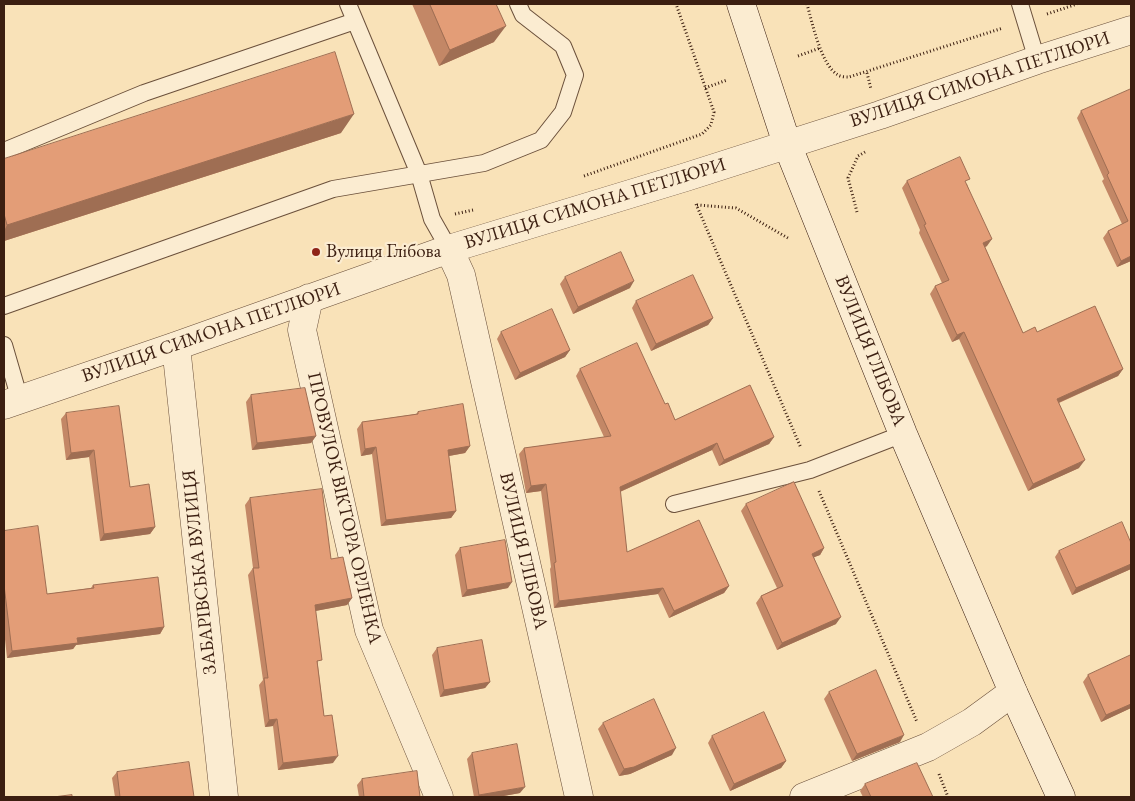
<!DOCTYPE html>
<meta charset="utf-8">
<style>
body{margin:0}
#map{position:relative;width:1135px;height:801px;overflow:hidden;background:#f9e2b8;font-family:"EB Garamond",serif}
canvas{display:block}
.frame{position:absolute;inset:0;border:5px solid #3c1f11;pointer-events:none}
</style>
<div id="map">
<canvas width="1135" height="801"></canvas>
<div class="frame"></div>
</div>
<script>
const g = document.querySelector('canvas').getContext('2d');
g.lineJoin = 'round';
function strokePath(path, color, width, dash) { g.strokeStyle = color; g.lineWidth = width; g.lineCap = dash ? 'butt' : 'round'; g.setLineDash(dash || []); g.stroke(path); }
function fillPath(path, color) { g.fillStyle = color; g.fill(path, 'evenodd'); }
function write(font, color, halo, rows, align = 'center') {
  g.font = font + ' "EB Garamond",serif'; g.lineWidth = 4.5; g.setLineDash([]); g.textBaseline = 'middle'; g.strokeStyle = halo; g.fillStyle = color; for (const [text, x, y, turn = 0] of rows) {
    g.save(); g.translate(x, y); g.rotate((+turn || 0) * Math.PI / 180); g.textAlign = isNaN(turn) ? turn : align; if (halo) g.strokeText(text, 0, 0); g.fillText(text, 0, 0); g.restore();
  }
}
const path = new Path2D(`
 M 807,4 C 812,22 821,65 838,75 C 841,77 846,77 849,77 L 1003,28
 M 1047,14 L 1077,4
 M 798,56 L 820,48
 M 867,73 L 871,89
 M 705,88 L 727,80
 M 584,176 L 702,134 L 711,125 L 714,112 L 676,4
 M 696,204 L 801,448
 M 697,205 L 736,208 L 788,238
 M 857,212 L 848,178 L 858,156 L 865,152
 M 455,214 L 473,210
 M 819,491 L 917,722
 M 939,774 L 948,797`);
const lane = new Path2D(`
 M 348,4 L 419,174 L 432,219 L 449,249
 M 1020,4 L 1037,60
 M 4,151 L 144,93 L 355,21
 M 4,306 L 333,189 L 484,163 L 541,140 L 563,112 L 575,75 L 563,46 L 523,15 L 518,4
 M 4,345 L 20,400
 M 674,504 L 810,470 L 903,434`);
const street = new Path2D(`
 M 449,249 L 461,275 L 579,797
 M 309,298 L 302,330 L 369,630 L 439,797
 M 176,346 L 224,797
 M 4,405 L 176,346 L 449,249 L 686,177 L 880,115 L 1037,60 L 1131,30
 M 804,797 L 928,747 L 972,722 L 1013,692`);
const secondary = new Path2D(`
 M 741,4 L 787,144 L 903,434 L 1013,692 L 1061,797`);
const wall = new Path2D(`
 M 412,4 L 496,4 L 494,42 L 439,66 Z
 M 1131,89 L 1131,261 L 1117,267 L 1103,238 L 1108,231 L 1122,224 L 1102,181 L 1104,179 L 1077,118 L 1081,111 Z
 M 341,133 L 4,241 L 4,159 Z
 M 907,181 L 967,184 L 987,246 L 985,247 L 1023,333 L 1037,332 L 1123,369 L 1118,376 L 1059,403 L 1079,468 L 1028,491 L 959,339 L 952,342 L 930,294 L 935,286 L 942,283 L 919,233 L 920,230 L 902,188 Z
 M 565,277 L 630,288 L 573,314 L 560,284 Z
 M 636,301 L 713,318 L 708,325 L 651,351 L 632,308 Z
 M 501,332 L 570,350 L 565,357 L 515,380 L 497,339 Z
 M 580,369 L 665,404 L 675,420 L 774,437 L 769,444 L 719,466 L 712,450 L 620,492 L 627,552 L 729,586 L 724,593 L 669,618 L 658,594 L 554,608 L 550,569 L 551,567 L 541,491 L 526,493 L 519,454 L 524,448 L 604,437 L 576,376 Z
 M 251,395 L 316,436 L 311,443 L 252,450 L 246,402 Z
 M 418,412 L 470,446 L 465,453 L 449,456 L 456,511 L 451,518 L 381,526 L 372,454 L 361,456 L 357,429 L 362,422 L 416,414 Z
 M 66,413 L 130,487 L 155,527 L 150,534 L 100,541 L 89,457 L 66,460 L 61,419 Z
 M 250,498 L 331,559 L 352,598 L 347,605 L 315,611 L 318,666 L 324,716 L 333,763 L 278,770 L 273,726 L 265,727 L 259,685 L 263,680 L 248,575 L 253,568 L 245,505 Z
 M 746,504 L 824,548 L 820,555 L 814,557 L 836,624 L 777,650 L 756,603 L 761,596 L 777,588 L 741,511 Z
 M 4,531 L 47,594 L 91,588 L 93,585 L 164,627 L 160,634 L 76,645 L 73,649 L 7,658 L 4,630 Z
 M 1131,543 L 1131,569 L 1072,595 L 1055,557 L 1059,551 Z
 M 460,548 L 508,588 L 462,597 L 455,555 Z
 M 437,648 L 490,682 L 485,688 L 440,697 L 432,655 Z
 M 1131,655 L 1131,708 L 1101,722 L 1083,682 L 1088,675 Z
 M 829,692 L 900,742 L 852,761 L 824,699 Z
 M 603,723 L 672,755 L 630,774 L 619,776 L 598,729 Z
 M 712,736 L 786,761 L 781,768 L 730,791 L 708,743 Z
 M 472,753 L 520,793 L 498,797 L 474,797 L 467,759 Z
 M 117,772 L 194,797 L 115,797 L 112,778 Z
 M 362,779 L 420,797 L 359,797 L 357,785 Z
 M 865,784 L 933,797 L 863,797 L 860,791 Z`);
const shadedWall = new Path2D(`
 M 506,26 L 494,42 L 439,66 L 450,50 Z
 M 354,114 L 341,133 L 4,241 L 4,231 L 7,225 Z
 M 992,239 L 987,246 L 978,250 L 983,243 Z
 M 1131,256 L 1131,261 L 1117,267 L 1121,261 Z
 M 634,281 L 630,288 L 573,314 L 578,307 Z
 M 713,318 L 708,325 L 651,351 L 656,344 Z
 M 964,332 L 959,339 L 952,342 L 957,335 Z
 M 570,350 L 565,357 L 515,380 L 520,373 Z
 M 1123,369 L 1118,376 L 1051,406 L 1057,399 Z
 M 316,436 L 311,443 L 252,450 L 257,443 Z
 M 774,437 L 769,444 L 719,466 L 724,460 Z
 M 717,443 L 712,450 L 615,494 L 620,487 Z
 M 470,446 L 465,453 L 443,457 L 448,450 Z
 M 376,447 L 372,454 L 361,456 L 365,449 Z
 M 94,450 L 89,457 L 66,460 L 71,453 Z
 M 1085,460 L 1079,468 L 1028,491 L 1033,484 Z
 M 546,484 L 541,491 L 526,493 L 531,486 Z
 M 456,511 L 451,518 L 381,526 L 386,520 Z
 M 155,527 L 150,534 L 100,541 L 104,534 Z
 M 824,548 L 820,555 L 807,560 L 812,554 Z
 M 1131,564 L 1131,569 L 1072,595 L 1076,588 Z
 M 512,582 L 508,588 L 462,597 L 467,590 Z
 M 729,586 L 724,593 L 669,618 L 674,611 Z
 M 663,588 L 658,594 L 554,608 L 559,601 Z
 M 352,598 L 347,605 L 310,612 L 315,605 Z
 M 841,617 L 836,624 L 777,650 L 782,643 Z
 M 164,627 L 160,634 L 76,645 L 73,649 L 7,658 L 12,651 L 77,638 Z
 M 490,682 L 485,688 L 440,697 L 444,690 Z
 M 1131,704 L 1131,708 L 1101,722 L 1106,715 Z
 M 277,719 L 273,726 L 265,727 L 269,720 Z
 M 904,735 L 900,742 L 852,761 L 857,754 Z
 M 676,748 L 672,755 L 630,774 L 619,776 L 624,769 Z
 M 338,756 L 333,763 L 278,770 L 283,763 Z
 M 786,761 L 781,768 L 730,791 L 734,784 Z
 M 525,787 L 520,793 L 498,797 L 477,797 L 479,795 Z`);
const building = new Path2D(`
 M 430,4 L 496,4 L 506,26 L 450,50 Z
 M 335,52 L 354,114 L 7,225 L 4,214 L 4,159 Z
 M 1131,89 L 1131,256 L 1121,261 L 1108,231 L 1128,221 L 1107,175 L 1109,173 L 1081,111 Z
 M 960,157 L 970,179 L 965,181 L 992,239 L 983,243 L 1023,333 L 1035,327 L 1037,332 L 1095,306 L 1123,369 L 1057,399 L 1085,460 L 1033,484 L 964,332 L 957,335 L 935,286 L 949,280 L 924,225 L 926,224 L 907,181 Z
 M 621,252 L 634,281 L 578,307 L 565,277 Z
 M 693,275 L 713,318 L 656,344 L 636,301 Z
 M 552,309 L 570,350 L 520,373 L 501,332 Z
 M 637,343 L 665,404 L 668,403 L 675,420 L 750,385 L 774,437 L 724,460 L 717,443 L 620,487 L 627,552 L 699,520 L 729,586 L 674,611 L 663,588 L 559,601 L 554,563 L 556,562 L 546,484 L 531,486 L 524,448 L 611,436 L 580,369 Z
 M 305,388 L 316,436 L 257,443 L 251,395 Z
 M 463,404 L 470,446 L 448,450 L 456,511 L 386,520 L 376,447 L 365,449 L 362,422 L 418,414 L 418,412 Z
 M 119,406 L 130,487 L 149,484 L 155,527 L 104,534 L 94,450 L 71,453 L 66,413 Z
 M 794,482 L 824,548 L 812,554 L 841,617 L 782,643 L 761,596 L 783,586 L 746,504 Z
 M 322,489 L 331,559 L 343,557 L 352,598 L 315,605 L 322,660 L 317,661 L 324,716 L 332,715 L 338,756 L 283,763 L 277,719 L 269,720 L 264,678 L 268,678 L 253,568 L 259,568 L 250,498 Z
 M 1122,522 L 1131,543 L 1131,564 L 1076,588 L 1059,551 Z
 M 38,526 L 47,594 L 94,588 L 93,585 L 158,577 L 164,627 L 77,638 L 78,643 L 12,651 L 4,585 L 4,531 Z
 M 505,540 L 512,582 L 467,590 L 460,548 Z
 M 482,640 L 490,682 L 444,690 L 437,648 Z
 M 1131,655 L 1131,704 L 1106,715 L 1088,675 Z
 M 876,670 L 904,735 L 857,754 L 829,692 Z
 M 654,699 L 676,748 L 634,767 L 624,769 L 603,723 Z
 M 764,712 L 786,761 L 734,784 L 712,736 Z
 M 517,744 L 525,787 L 479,795 L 472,753 Z
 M 189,762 L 194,797 L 120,797 L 117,772 Z
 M 917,763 L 933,797 L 871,797 L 865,784 Z
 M 417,771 L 420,797 L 364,797 L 362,779 Z
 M 72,795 L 72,797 L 54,797 Z`);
const markers = [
 [316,252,5,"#8f2418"]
];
const streetNames = [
 ["ВУЛИЦЯ СИМОНА ПЕТЛЮРИ",980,80,-18],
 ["ВУЛИЦЯ СИМОНА ПЕТЛЮРИ",595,204,-17],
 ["ВУЛИЦЯ СИМОНА ПЕТЛЮРИ",211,333,-19],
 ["ВУЛИЦЯ ГЛІБОВА",870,351,68],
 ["ПРОВУЛОК ВІКТОРА ОРЛЕНКА",344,508,77],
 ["ВУЛИЦЯ ГЛІБОВА",523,551,77],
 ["ЗАБАРІВСЬКА ВУЛИЦЯ",200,572,-96]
];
const poiNames = [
 ["Вулиця Глібова",326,252]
];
strokePath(lane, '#6b503b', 18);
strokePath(street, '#6b503b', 29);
strokePath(secondary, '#3c1f11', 29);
strokePath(path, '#3c1f11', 3, [1, 2.5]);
strokePath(lane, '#fbecd1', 16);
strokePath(street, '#fbecd1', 28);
strokePath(secondary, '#fbecd1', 28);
fillPath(wall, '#c38766');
fillPath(shadedWall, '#9f6e53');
fillPath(building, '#e39d77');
strokePath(building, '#9f6e53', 1);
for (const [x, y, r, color] of markers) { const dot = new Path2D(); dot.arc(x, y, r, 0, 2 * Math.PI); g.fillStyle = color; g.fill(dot); strokePath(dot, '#fbecd1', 2); }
write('19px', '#3c1f11', '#fbecd1', streetNames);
write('19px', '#3c1f11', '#fbecd1', poiNames, 'left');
</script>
